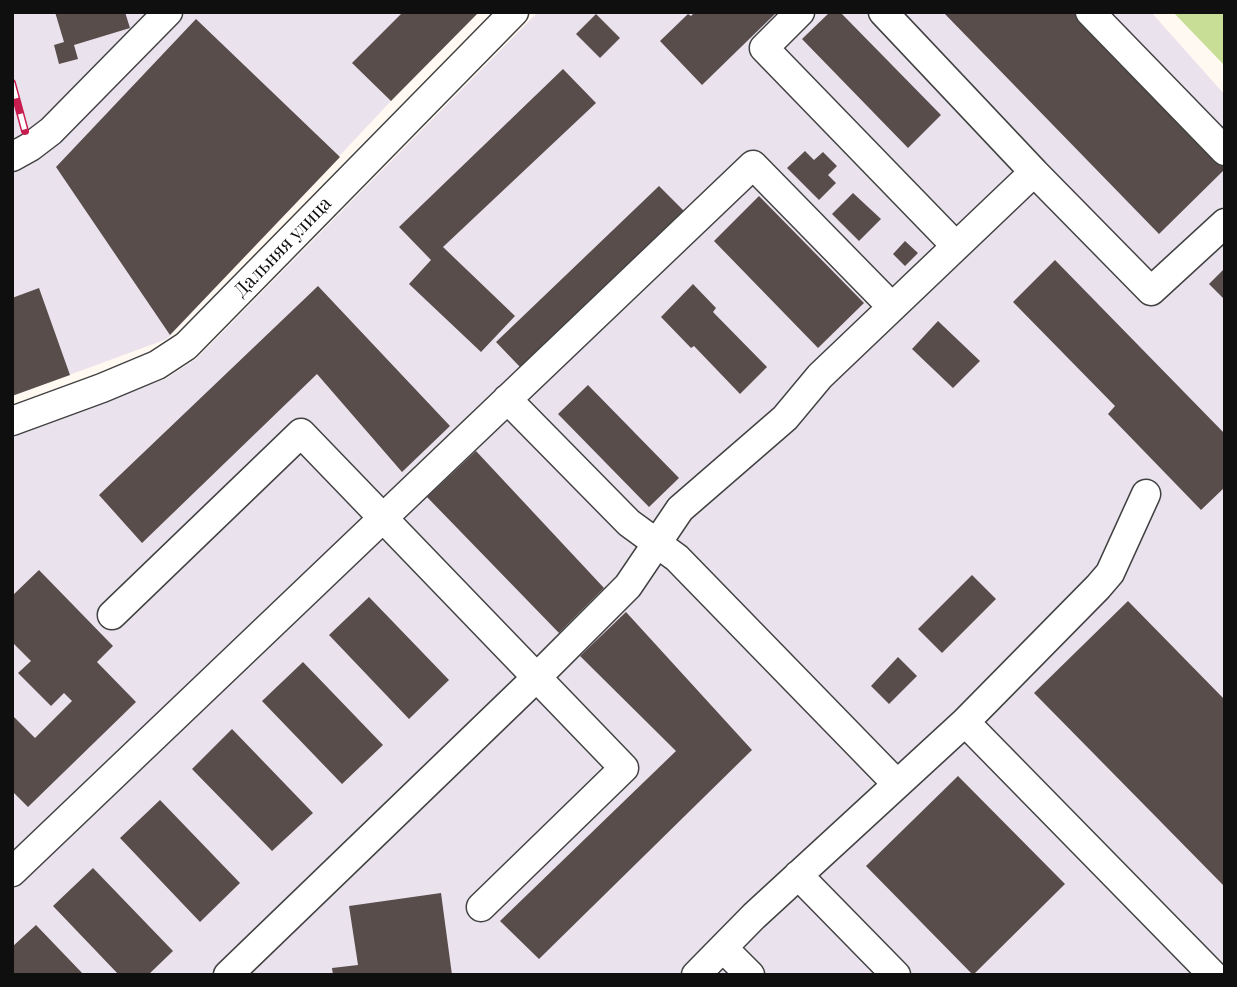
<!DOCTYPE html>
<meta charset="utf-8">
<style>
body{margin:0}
#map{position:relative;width:1237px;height:987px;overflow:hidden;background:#fff9f1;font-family:"Playfair Display",serif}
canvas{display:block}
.frame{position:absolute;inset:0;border:14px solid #0f0f0f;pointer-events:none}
</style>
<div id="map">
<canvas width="1237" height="987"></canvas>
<div class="frame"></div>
</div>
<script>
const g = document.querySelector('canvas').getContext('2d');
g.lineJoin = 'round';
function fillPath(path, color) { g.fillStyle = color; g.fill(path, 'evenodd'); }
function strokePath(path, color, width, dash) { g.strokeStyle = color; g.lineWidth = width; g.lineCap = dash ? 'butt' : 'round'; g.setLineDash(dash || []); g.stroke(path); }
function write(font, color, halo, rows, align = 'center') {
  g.font = font + ' "Playfair Display",serif'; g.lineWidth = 7; g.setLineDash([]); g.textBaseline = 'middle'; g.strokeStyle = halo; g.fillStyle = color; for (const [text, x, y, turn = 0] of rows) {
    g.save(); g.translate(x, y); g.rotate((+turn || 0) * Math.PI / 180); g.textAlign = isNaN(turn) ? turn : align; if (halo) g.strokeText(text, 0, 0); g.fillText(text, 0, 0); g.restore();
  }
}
const industrial = new Path2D(`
 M 12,12 L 479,12 L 391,101 L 167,339 L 12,396 Z
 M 538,12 L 1151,12 L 1225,95 L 1225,975 L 12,975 L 12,436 L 165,379 L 196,359 Z`);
const forest = new Path2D(`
 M 1173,12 L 1225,12 L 1225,66 Z`);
const building = new Path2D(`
 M 55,12 L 125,12 L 130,28 L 74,45 L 78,59 L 59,64 L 54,45 L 64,42 Z
 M 403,12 L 479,12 L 391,101 L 352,63 Z
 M 695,12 L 777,12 L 702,85 L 660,41 L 688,14 L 691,16 Z
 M 830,12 L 840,12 L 941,115 L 908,148 L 802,39 Z
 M 943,12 L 1076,12 L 1225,164 L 1225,169 L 1159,234 Z
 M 596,14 L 620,38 L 600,58 L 576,34 Z
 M 196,19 L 340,157 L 170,335 L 56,167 Z
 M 563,69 L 596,103 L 443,247 L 515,316 L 481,352 L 409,284 L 431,260 L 399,227 Z
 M 805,151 L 814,160 L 823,152 L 837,166 L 828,175 L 836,183 L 819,200 L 787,168 Z
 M 659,186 L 684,211 L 520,367 L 496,342 Z
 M 853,193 L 881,219 L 859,241 L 832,214 Z
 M 759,196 L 864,303 L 818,348 L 714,241 Z
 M 905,241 L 918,253 L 905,266 L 893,254 Z
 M 1055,260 L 1225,434 L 1225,487 L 1201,510 L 1108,414 L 1115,406 L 1013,302 Z
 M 1225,268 L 1225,300 L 1209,284 Z
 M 693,284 L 716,308 L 713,312 L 767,367 L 740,394 L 694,346 L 691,348 L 661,317 Z
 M 318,286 L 450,426 L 402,472 L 317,374 L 142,543 L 99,495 Z
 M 39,288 L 70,375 L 12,396 L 12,298 Z
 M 938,321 L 980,361 L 953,388 L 912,349 Z
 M 588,385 L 679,478 L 649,507 L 558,414 Z
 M 476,451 L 604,588 L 559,633 L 427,497 Z
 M 39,570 L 113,646 L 97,662 L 136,702 L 28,807 L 12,791 L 12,715 L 35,738 L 72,701 L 64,693 L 51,706 L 18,673 L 31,661 L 12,642 L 12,596 Z
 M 972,575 L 996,599 L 942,653 L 918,629 Z
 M 369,597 L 449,680 L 409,719 L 329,635 Z
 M 1128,601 L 1225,700 L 1225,887 L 1034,693 Z
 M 626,612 L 752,750 L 539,959 L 500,921 L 676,751 L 580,656 Z
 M 898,657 L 917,676 L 889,704 L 871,686 Z
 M 303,662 L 383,745 L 342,784 L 262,701 Z
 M 232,729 L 313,813 L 272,851 L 192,769 Z
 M 958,776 L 1065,884 L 973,975 L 866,866 Z
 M 160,800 L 240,883 L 200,922 L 120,838 Z
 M 93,868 L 173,951 L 148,975 L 119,975 L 53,906 Z
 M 441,893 L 452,975 L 333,975 L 332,968 L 358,965 L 349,906 Z
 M 36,925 L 84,975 L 12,975 L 12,947 Z`);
const minor = new Path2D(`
 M 800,12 L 764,48 L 956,246
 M 1090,12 L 1225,151
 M 12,157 L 30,147 L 51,131 L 168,12
 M 1034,172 L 1151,291 L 1225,223
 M 507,399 L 629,523 L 677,558 L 897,784
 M 12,421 L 102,388 L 157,365 L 186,346 L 514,12
 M 112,615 L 301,433 L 624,768 L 481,907
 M 965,722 L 1213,975
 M 12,872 L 753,165 L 892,307
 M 798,875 L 896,975
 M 723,948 L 750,975
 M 228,975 L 537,677 L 628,586 L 680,509 L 785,418 L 820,376 L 1034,172 L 883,12
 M 696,975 L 754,916 L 965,722 L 1098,587 L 1110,573 L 1146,494`);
const rail = new Path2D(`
 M 12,83 L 25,131`);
const streetNames = [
 ["Дальняя улица",283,247,-46]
];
fillPath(industrial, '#eae3ee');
fillPath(forest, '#c8de96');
fillPath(building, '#584d4b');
strokePath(minor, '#424242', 31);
strokePath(minor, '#fff', 28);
strokePath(rail, '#c81e4f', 8);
strokePath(rail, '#fff', 5, [16]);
write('19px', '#0f0f0f', '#fff', streetNames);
</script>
